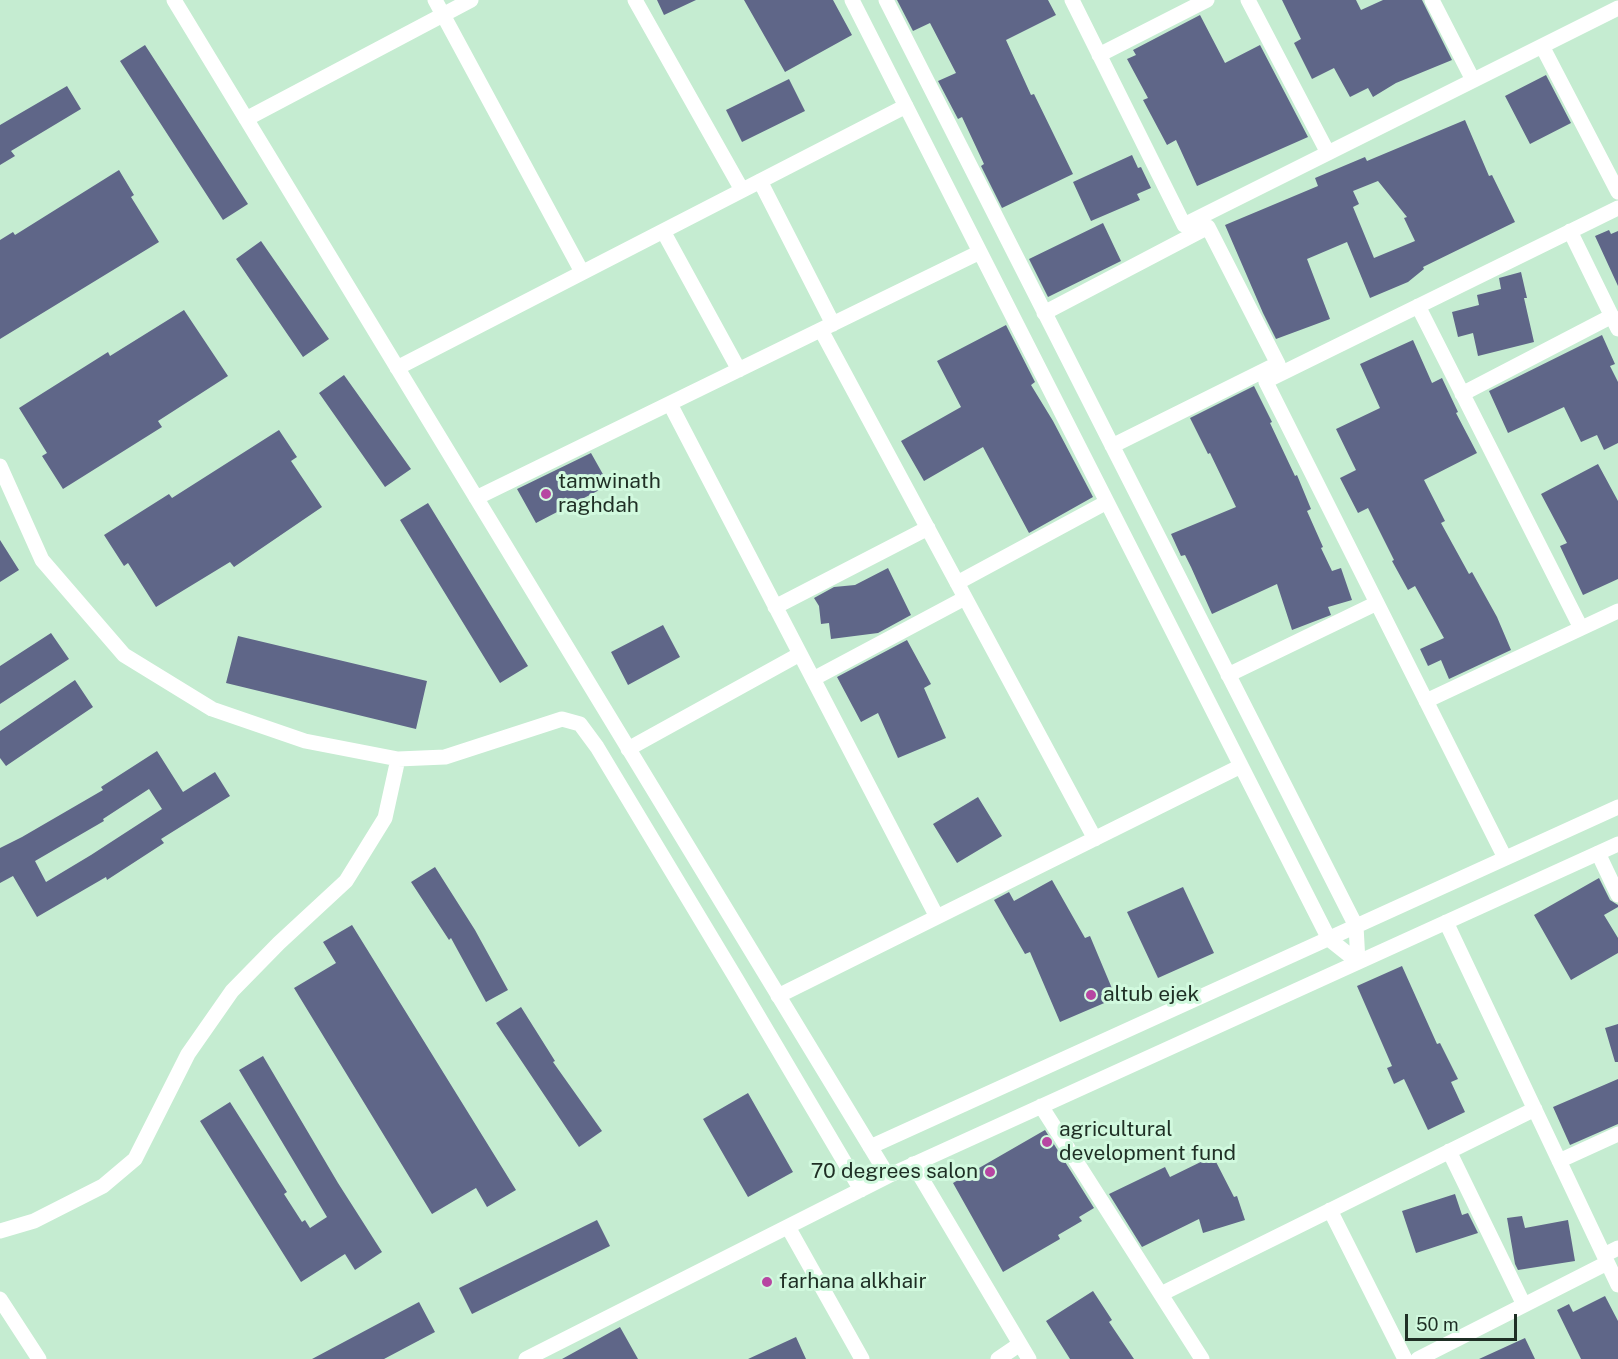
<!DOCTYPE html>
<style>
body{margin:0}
#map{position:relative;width:1618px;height:1359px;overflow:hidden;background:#c5ecd1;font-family:"Public Sans",sans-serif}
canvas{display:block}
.scale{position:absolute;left:1405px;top:1314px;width:112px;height:27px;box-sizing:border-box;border:3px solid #1f2f25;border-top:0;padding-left:8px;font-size:18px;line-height:21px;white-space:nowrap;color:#1f2f25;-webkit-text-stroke:4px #d1f9de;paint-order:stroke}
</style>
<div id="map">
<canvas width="1618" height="1359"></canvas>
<div class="scale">50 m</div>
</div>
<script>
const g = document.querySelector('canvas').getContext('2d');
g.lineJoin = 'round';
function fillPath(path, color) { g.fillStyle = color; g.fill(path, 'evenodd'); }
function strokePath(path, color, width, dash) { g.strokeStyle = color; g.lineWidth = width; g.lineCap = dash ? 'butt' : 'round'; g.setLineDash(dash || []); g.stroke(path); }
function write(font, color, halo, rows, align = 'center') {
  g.font = font + ' "Public Sans",sans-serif'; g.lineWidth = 6; g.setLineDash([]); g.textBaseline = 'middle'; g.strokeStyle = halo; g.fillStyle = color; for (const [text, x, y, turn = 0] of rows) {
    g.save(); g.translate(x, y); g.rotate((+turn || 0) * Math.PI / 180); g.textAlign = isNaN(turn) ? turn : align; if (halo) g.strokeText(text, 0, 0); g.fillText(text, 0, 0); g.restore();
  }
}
const building = new Path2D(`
 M 657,0 L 696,0 L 664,15 Z
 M 744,0 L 833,0 L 852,35 L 785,72 Z
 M 897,0 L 1048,0 L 1056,15 L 1006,40 L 1031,95 L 1034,94 L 1073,174 L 1002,208 L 981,166 L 984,164 L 962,117 L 958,119 L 938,81 L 956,73 L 930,23 L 913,31 Z
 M 1282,0 L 1356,0 L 1361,10 L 1383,0 L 1422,0 L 1452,60 L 1396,83 L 1373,97 L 1368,88 L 1350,97 L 1334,68 L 1312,79 L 1294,43 L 1301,39 Z
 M 1200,15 L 1225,63 L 1260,45 L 1308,137 L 1197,186 L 1176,140 L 1167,145 L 1143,100 L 1148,98 L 1127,59 L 1136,55 L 1133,50 Z
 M 145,45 L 248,204 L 223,220 L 120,61 Z
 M 1546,75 L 1571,123 L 1530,144 L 1505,96 Z
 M 789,79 L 805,111 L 742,142 L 726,110 Z
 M 67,86 L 81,109 L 11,151 L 15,156 L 0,165 L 0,125 Z
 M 1465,120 L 1489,176 L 1492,175 L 1515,222 L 1423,267 L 1424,269 L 1408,282 L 1370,298 L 1347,242 L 1307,259 L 1330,319 L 1276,339 L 1263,313 L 1225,225 L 1318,186 L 1315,178 L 1365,157 L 1367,161 ZM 1378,181 L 1407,217 L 1404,218 L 1415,241 L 1374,258 L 1353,207 L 1359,204 L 1353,191 Z
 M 1132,155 L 1138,168 L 1141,167 L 1151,188 L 1137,194 L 1140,200 L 1091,221 L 1073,182 Z
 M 119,170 L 134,195 L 131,197 L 159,242 L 0,339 L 0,240 L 13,232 L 15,235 Z
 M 1103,223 L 1121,261 L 1048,297 L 1029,259 Z
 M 1609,230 L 1611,234 L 1618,231 L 1618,286 L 1595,236 Z
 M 261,241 L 329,339 L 303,357 L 236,259 Z
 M 1521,272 L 1527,298 L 1524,298 L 1534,342 L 1478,356 L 1473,333 L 1458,337 L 1452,312 L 1479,305 L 1477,295 L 1501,289 L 1499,278 Z
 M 184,310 L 228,376 L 158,421 L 162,427 L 63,489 L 42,456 L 47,453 L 19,408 L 108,352 L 110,356 Z
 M 1006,325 L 1035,382 L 1031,385 L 1053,421 L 1093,497 L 1029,533 L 983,447 L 924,481 L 901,441 L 961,407 L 937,361 Z
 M 1602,335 L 1615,364 L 1610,366 L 1618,382 L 1618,443 L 1604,450 L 1597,435 L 1581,442 L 1564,407 L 1508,433 L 1489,391 Z
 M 1413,340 L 1432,383 L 1442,378 L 1458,412 L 1456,413 L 1477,453 L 1424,480 L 1445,521 L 1441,523 L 1469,574 L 1472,572 L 1497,617 L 1511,650 L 1449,679 L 1441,660 L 1428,666 L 1420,649 L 1444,638 L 1415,586 L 1408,590 L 1392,561 L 1394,560 L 1368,508 L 1358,513 L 1340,478 L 1356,470 L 1336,429 L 1380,408 L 1360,364 Z
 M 344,375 L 411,469 L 385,487 L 319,393 Z
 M 1254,386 L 1272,422 L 1270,423 L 1295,476 L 1297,475 L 1311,509 L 1307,511 L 1323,547 L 1321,548 L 1332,571 L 1341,568 L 1352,600 L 1328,607 L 1331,615 L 1292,630 L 1277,584 L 1212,614 L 1191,567 L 1185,555 L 1181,556 L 1171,534 L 1236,507 L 1210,453 L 1208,454 L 1190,418 Z
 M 279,430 L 297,457 L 291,461 L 322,507 L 234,567 L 230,562 L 156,607 L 128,563 L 124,566 L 104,535 L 169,494 L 172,498 Z
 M 591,453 L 609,485 L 536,523 L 517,489 Z
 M 1598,464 L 1618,501 L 1618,579 L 1583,595 L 1560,546 L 1567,543 L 1541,494 Z
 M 428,503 L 528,666 L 500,683 L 400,520 Z
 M 0,540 L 19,570 L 0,582 Z
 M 888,568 L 911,615 L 878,633 L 831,639 L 829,623 L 821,624 L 819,606 L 814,598 L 834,587 L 855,585 Z
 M 663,625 L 680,657 L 628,685 L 611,652 Z
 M 51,633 L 69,659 L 0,704 L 0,666 Z
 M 238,636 L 427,681 L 416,729 L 226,683 Z
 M 907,640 L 931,684 L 924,688 L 946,738 L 898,758 L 878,713 L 861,722 L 837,677 Z
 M 75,680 L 93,707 L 6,766 L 0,758 L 0,731 Z
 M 157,751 L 183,792 L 215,772 L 230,796 L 161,839 L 164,843 L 107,880 L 106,877 L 37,917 L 13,876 L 0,883 L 0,848 L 22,837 L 103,790 L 101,787 ZM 149,789 L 162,809 L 91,855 L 46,882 L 35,861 L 104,821 L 103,819 Z
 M 978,797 L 1002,836 L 957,863 L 933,824 Z
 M 435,867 L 475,930 L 508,990 L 486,1002 L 451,938 L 449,940 L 411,882 Z
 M 1599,878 L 1610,900 L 1618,905 L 1618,907 L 1604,915 L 1618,938 L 1618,953 L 1571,980 L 1534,915 Z
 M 1052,880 L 1085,938 L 1090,936 L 1116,998 L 1060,1022 L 1030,952 L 1025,954 L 994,900 L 1009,892 L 1014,901 Z
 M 1183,887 L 1214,953 L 1158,978 L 1127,912 Z
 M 352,925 L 516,1190 L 487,1207 L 476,1188 L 432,1214 L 294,988 L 336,963 L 323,942 Z
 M 1402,966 L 1437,1044 L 1440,1043 L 1458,1079 L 1451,1082 L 1465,1112 L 1428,1130 L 1404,1079 L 1394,1084 L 1387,1068 L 1392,1066 L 1357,986 Z
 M 521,1007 L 555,1061 L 553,1062 L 602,1131 L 579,1147 L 496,1023 Z
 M 1618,1024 L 1618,1062 L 1615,1062 L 1605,1028 Z
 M 263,1056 L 338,1183 L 382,1252 L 355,1270 L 345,1254 L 301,1282 L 200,1121 L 230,1102 L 287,1192 L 284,1194 L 302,1222 L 305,1220 L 310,1228 L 327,1217 L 239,1070 Z
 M 1618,1079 L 1618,1124 L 1570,1145 L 1553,1107 Z
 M 748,1093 L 793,1172 L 748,1197 L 703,1119 Z
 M 1045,1130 L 1094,1208 L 1079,1217 L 1082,1221 L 1058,1235 L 1060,1239 L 1003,1272 L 953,1183 Z
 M 1213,1156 L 1234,1197 L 1237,1196 L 1245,1220 L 1203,1233 L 1199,1219 L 1142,1247 L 1109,1194 L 1165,1167 L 1170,1177 Z
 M 1455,1194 L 1462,1215 L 1468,1213 L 1478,1233 L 1416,1253 L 1402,1211 Z
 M 1522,1216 L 1525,1228 L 1568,1220 L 1575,1261 L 1518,1270 L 1515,1264 L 1507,1218 Z
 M 597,1220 L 610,1246 L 472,1314 L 459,1288 Z
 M 1093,1291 L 1112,1320 L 1109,1322 L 1134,1359 L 1070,1359 L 1046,1321 Z
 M 1605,1296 L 1618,1321 L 1618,1359 L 1581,1359 L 1557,1310 L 1569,1304 L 1573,1312 Z
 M 419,1302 L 435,1332 L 384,1359 L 312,1359 Z
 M 620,1327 L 638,1359 L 562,1359 Z
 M 796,1337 L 806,1359 L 748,1359 Z
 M 1525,1338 L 1535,1359 L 1479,1359 Z`);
const street = new Path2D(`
 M 174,0 L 888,1176
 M 435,0 L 582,272
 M 635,0 L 742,190
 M 852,0 L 1329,939 L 1358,962 L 1356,926 L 886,0
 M 1072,0 L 1184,225 L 1208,227 L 1278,364 L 1266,382 L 1505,858
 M 1248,0 L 1328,153
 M 1432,0 L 1473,80
 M 1542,46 L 1618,192
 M 1099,55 L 1207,0
 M 246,119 L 471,0
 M 760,181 L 833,324
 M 1184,225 L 1618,8
 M 663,231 L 739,370
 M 1570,231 L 1618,329
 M 1418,306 L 1581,628
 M 1044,313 L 1208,227
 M 821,330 L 1095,839
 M 397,368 L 906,106
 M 1268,380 L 1618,208
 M 1462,394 L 1612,316
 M 670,404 L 937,917
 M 1112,446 L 1275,365
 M 0,466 L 42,560 L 124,655 L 212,709 L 305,741 L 398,759 L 445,757 L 562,719 L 580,724 L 597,747 L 737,980 L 861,1190
 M 476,498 L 980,252
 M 957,583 L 1107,502
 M 775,607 L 928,528
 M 1228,675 L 1377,603
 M 813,679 L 965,598
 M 1426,701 L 1618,611
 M 628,749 L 800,654
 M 1598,853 L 1618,895
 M 1446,922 L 1618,1285
 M 778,996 L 1241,766
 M 1041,1106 L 1202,1359
 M 870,1147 L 1618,807
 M 1449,1151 L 1524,1305
 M 1559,1161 L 1618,1134
 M 913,1164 L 1029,1359
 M 1330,1210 L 1405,1359
 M 788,1227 L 862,1359
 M 0,1231 L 34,1221 L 103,1186 L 135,1159 L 188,1054 L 232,991 L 279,943 L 346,881 L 385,818 L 398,759
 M 1604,1255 L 1618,1248
 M 1161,1294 L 1535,1109
 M 0,1299 L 39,1359
 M 526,1359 L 888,1176 L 1618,844
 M 998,1359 L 1020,1344
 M 1418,1359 L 1607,1263`);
const markers = [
 [546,494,6,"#b746a2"],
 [1091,995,6,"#b746a2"],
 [1047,1142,6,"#b746a2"],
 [990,1172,6,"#b746a2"],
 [767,1282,6,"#b746a2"]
];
const poiNames = [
 ["tamwinath",558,482],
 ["raghdah",558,506],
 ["altub ejek",1103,995],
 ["agricultural",1059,1130],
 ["development fund",1059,1154],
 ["70 degrees salon",978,1172,"right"],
 ["farhana alkhair",779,1282]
];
fillPath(building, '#5f6688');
strokePath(street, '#fff', 15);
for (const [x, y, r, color] of markers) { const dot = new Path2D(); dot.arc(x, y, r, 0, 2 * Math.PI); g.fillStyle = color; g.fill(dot); strokePath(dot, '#d1f9de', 2); }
write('21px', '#1f2f25', '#d1f9de', poiNames, 'left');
</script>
